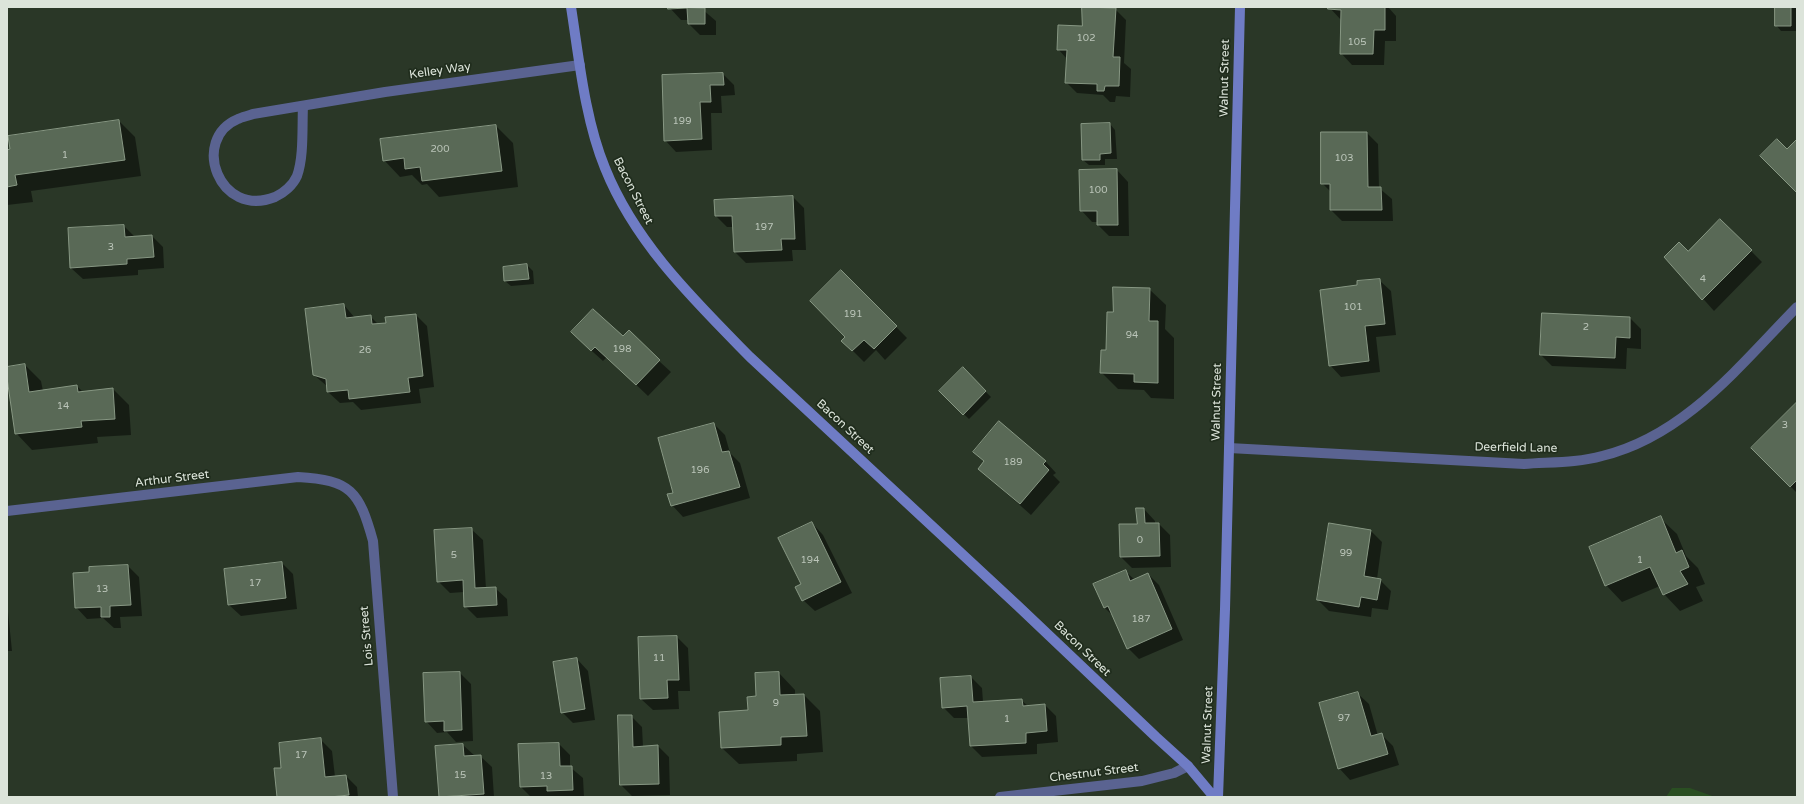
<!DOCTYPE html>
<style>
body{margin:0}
#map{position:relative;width:1804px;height:804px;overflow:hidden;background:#2a3727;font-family:"Varela Round",sans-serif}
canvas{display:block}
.frame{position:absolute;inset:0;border:8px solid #dce4da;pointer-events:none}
</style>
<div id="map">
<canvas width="1804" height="804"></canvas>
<div class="frame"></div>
</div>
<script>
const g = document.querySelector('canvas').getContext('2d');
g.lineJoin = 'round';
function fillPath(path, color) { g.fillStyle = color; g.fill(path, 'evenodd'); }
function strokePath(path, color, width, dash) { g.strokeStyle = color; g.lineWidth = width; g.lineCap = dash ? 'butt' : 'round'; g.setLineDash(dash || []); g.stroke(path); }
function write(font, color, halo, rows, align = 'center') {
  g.font = font + ' "Varela Round",sans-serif'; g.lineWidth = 3.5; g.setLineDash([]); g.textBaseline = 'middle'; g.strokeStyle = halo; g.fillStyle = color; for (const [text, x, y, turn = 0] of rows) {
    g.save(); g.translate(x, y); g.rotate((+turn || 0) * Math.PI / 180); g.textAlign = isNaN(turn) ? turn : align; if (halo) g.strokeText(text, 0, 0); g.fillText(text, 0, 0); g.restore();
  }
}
const green = new Path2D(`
 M 1672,788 L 1690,788 L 1715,797 L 1666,797 Z`);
const shadow = new Path2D(`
 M 669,7 L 702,7 L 702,9 L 716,21 L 716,35 L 700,35 L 689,24 L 689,20 L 681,20 Z
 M 1329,7 L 1388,7 L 1396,16 L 1396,41 L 1385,41 L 1384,65 L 1352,65 L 1341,53 L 1341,20 Z
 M 1776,7 L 1796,8 L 1796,31 L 1781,31 L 1776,25 Z
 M 1115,9 L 1126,20 L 1124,63 L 1131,69 L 1130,97 L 1116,96 L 1115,102 L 1110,102 L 1103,95 L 1077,93 L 1066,82 L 1067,59 L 1058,49 L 1083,27 Z
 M 723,74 L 734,85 L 735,95 L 721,96 L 722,113 L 711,113 L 712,150 L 676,152 L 665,140 L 663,76 Z
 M 119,121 L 135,137 L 141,176 L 31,191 L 33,202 L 7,205 L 7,151 Z
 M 1110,124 L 1115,130 L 1117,159 L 1105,159 L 1105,165 L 1089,165 L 1083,160 Z
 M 496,126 L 513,143 L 518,187 L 439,197 L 427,184 L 422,185 L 412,175 L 400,177 L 384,160 Z
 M 1367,133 L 1378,144 L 1379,188 L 1392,199 L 1393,221 L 1342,221 L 1331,210 L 1331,192 L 1322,183 Z
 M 1117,170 L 1128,182 L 1129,236 L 1109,236 L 1098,225 L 1098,222 L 1092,222 L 1081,210 Z
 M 793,197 L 804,208 L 806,250 L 792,250 L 793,261 L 746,263 L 735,252 L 734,227 L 727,227 L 716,216 Z
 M 1720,220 L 1762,262 L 1714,311 L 1666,257 L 1688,253 Z
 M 124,226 L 135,237 L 152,236 L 163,247 L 164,268 L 138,270 L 138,275 L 83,279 L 71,268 Z
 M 527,265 L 533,271 L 534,284 L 511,286 L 505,281 Z
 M 841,271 L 907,338 L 885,360 L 876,350 L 864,362 L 843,341 L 846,337 Z
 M 1379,280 L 1391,291 L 1396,335 L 1376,337 L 1380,372 L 1341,377 L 1330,365 L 1358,286 Z
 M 1149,289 L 1166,305 L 1165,329 L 1174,338 L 1174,399 L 1151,398 L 1144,390 L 1118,389 L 1102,373 L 1102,351 L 1107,351 L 1114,313 Z
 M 344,305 L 355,318 L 370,316 L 379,325 L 416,315 L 427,326 L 434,387 L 419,389 L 421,403 L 361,410 L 353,402 L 340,403 L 328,392 L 328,387 L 314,375 Z
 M 1630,318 L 1641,329 L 1641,349 L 1627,348 L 1626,369 L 1552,366 L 1541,355 Z
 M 623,338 L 659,361 L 671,372 L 648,396 L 607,357 L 603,361 L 584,344 Z
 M 25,365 L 41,381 L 43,391 L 77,386 L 84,393 L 113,389 L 129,405 L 131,435 L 97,437 L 98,443 L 32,450 L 16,433 L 7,371 L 7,368 Z
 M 963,369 L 991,397 L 969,419 L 940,391 Z
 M 1797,403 L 1797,493 L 1752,448 Z
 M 714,424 L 725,435 L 730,453 L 740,463 L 750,498 L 683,517 L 672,505 L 674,494 Z
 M 1045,461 L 1056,473 L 1053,475 L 1060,482 L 1031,515 L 979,469 Z
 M 1144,509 L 1155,521 L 1155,524 L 1159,524 L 1170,535 L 1171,567 L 1132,568 L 1121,557 L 1120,525 L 1138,524 Z
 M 1660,518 L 1677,534 L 1686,556 L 1698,568 L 1705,584 L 1696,587 L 1703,601 L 1680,611 L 1664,594 L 1660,586 L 1622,602 L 1606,585 Z
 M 812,523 L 823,535 L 852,593 L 815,611 L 803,600 L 802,585 Z
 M 1330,524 L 1371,531 L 1382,542 L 1377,579 L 1380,580 L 1391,591 L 1388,610 L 1372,608 L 1371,617 L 1329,611 L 1318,600 Z
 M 471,529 L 483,540 L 486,589 L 495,588 L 507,599 L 508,616 L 477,618 L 465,606 L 464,592 L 450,593 L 438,581 Z
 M 282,563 L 293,574 L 297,609 L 241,616 L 229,605 Z
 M 128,566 L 139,577 L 142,616 L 120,617 L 121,628 L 114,628 L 103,618 L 87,619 L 76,607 L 90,573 Z
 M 1125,571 L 1135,580 L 1148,574 L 1159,585 L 1183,640 L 1139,659 L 1128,648 L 1114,617 L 1105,608 Z
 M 7,602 L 12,651 L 7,651 Z
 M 677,637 L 688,648 L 690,691 L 678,691 L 679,709 L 653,710 L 641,699 L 639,638 Z
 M 577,659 L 588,671 L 595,720 L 573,723 L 562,712 Z
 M 460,673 L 471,684 L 473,741 L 456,742 L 447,732 L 437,733 L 426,721 Z
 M 779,673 L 795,690 L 795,695 L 804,695 L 820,711 L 823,752 L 797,754 L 797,761 L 739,764 L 722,748 L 757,697 Z
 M 971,677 L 982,688 L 983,702 L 1021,700 L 1028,706 L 1045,705 L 1056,716 L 1058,742 L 1037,744 L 1037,754 L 982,757 L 971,746 L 969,718 L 954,718 L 943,707 Z
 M 1357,693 L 1369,704 L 1378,736 L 1382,735 L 1393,746 L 1399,765 L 1350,780 L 1339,768 Z
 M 631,716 L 642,727 L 643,747 L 658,746 L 669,757 L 670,795 L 632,796 L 621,785 Z
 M 321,740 L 332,751 L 335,777 L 346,776 L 357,787 L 358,797 L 278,797 L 282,769 Z
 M 559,744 L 570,755 L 570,767 L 583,778 L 584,797 L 531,797 L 521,787 Z
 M 463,745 L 475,756 L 480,756 L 492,767 L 494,797 L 440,797 Z`);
const building = new Path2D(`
 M 668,7 L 705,8 L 705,24 L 688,24 L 687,8 L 668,9 Z
 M 1082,7 L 1116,8 L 1113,57 L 1120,57 L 1119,86 L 1105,86 L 1104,91 L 1097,91 L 1097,84 L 1065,83 L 1067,50 L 1057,50 L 1058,25 L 1082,26 Z
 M 1328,7 L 1385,7 L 1385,30 L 1374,30 L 1373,54 L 1340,54 L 1341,10 L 1328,9 Z
 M 1775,7 L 1791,7 L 1791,26 L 1775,26 Z
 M 723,73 L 724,85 L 710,85 L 711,102 L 700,102 L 702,139 L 664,141 L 662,75 Z
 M 119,120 L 125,160 L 15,175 L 17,185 L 7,187 L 7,150 L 10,149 L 8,136 Z
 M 1110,123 L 1111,153 L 1100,154 L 1100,160 L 1082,160 L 1081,124 Z
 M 496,125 L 502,171 L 422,181 L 420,167 L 405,169 L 404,158 L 383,161 L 380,139 Z
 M 1321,132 L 1367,132 L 1368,187 L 1381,187 L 1382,210 L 1330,210 L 1330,184 L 1321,184 Z
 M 1777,139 L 1787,149 L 1797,139 L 1797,193 L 1760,156 Z
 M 1117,169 L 1118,225 L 1097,225 L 1097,211 L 1080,211 L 1079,170 Z
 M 793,196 L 795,239 L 781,239 L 782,250 L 734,252 L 732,216 L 715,216 L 714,200 Z
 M 1720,219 L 1752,250 L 1702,300 L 1664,257 L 1679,242 L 1688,251 Z
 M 124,225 L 125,237 L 152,235 L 154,257 L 127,259 L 127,264 L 70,268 L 68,228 Z
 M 527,264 L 529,279 L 504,281 L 503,267 Z
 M 841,270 L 897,326 L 874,349 L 864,340 L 852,351 L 841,341 L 845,337 L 810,301 Z
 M 1380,279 L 1385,324 L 1365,326 L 1369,361 L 1329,366 L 1320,290 L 1357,285 L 1357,281 Z
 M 1113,287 L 1150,288 L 1149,321 L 1158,321 L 1158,383 L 1134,382 L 1134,374 L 1100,373 L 1101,350 L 1106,350 L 1107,312 L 1113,312 Z
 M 344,304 L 346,318 L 371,315 L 372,324 L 386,323 L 385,317 L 416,314 L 423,376 L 408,378 L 410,392 L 349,399 L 348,390 L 327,392 L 326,379 L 313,375 L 305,309 Z
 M 593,309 L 623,336 L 629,330 L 660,360 L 636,385 L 595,347 L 591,351 L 571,332 Z
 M 1542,313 L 1630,317 L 1630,338 L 1616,337 L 1615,358 L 1540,355 Z
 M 25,364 L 29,392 L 77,385 L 78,392 L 113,388 L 115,419 L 81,421 L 82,427 L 15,434 L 7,378 L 7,367 Z
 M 963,367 L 986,391 L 963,415 L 939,391 Z
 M 1797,402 L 1797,480 L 1790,487 L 1751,448 Z
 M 999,421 L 1046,461 L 1043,464 L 1049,470 L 1020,504 L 978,469 L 984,461 L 973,452 Z
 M 714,423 L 722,452 L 729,451 L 740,487 L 671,506 L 667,494 L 673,493 L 658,438 Z
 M 1136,508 L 1144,508 L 1145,523 L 1159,523 L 1160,556 L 1120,557 L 1119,524 L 1137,524 Z
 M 1661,516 L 1676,553 L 1682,550 L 1689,567 L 1680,571 L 1688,584 L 1663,595 L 1650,567 L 1605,586 L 1589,547 Z
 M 812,522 L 841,582 L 802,601 L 795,587 L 801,584 L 778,538 Z
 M 1329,523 L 1371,530 L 1364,576 L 1381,579 L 1377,600 L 1361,597 L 1359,607 L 1317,600 Z
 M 472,528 L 475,588 L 496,587 L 497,605 L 464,607 L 463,580 L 437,582 L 434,530 Z
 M 282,562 L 286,598 L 228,605 L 224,569 Z
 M 128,565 L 131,605 L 110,606 L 110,617 L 101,617 L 101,607 L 75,608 L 73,573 L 89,572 L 89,567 Z
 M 1126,570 L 1130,581 L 1148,573 L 1172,629 L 1127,649 L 1108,606 L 1104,608 L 1093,584 Z
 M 677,636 L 679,680 L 667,680 L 668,698 L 640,699 L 638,637 Z
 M 577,658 L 585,709 L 561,713 L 553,662 Z
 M 460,672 L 462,730 L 444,731 L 444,721 L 425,722 L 423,673 Z
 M 779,672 L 780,695 L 804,694 L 807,736 L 781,737 L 781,745 L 721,748 L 719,712 L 748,710 L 747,697 L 756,696 L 755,673 Z
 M 971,676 L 973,702 L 1022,699 L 1023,706 L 1045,704 L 1047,731 L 1026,733 L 1026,743 L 970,746 L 967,706 L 942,708 L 940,678 Z
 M 1358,692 L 1371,736 L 1382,733 L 1388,754 L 1338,769 L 1319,703 Z
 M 618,715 L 632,715 L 633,747 L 658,745 L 659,784 L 620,785 Z
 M 321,738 L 325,777 L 346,775 L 349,795 L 330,797 L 277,797 L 274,768 L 281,768 L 279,743 Z
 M 559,743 L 560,766 L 572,766 L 573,790 L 547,791 L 547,786 L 520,787 L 518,744 Z
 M 463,744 L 464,756 L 481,755 L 484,794 L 439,797 L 435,746 Z`);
const street = new Path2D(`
 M 303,106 C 302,127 304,157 297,176 C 293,185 284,193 275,197 C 219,219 190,139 238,119 C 242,117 248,116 253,114 L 385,92 L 580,65
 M 1229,448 L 1524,464 C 1550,462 1577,463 1602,456 C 1685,436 1740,365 1797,307
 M 7,511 L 298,477 C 351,480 359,491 373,541 L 393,797
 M 1000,797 L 1142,781 L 1174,773 L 1188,766`);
const secondary = new Path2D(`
 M 571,7 C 579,58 585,120 605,168 C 635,243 694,300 750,357 L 1018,606 L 1156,737 L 1188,766 L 1214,797
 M 1218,797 L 1225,609 L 1240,7`);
const numberNames = [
 ["102",1086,38],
 ["105",1357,42],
 ["199",682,121],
 ["200",440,149],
 ["1",65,155],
 ["103",1344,158],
 ["100",1098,190],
 ["197",764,227],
 ["3",111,247],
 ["4",1703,279],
 ["101",1353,307],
 ["191",853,314],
 ["2",1586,327],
 ["94",1132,335],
 ["198",622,349],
 ["26",365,350],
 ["14",63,406],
 ["3",1785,425],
 ["189",1013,462],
 ["196",700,470],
 ["0",1140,540],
 ["99",1346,553],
 ["5",454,555],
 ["194",810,560],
 ["1",1640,560],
 ["17",255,583],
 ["13",102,589],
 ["187",1141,619],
 ["11",659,658],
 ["9",776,703],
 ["97",1344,718],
 ["1",1007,719],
 ["17",301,755],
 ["15",460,775],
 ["13",546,776]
];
const streetNames = [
 ["Kelley Way",440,71,-8],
 ["Walnut Street",1225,78,-89],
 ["Bacon Street",633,191,63],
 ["Walnut Street",1217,402,-89],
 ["Bacon Street",845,427,43],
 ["Deerfield Lane",1516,448,1],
 ["Arthur Street",172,479,-7],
 ["Lois Street",367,636,-95],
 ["Bacon Street",1082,649,44],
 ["Walnut Street",1208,725,-88],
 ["Chestnut Street",1094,773,-7]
];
fillPath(green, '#2a4f22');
fillPath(shadow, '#0007');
fillPath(building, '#596956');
strokePath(building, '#879783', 1);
strokePath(street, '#5a6391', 10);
strokePath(secondary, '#6f7cc5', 10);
write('10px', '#bbc5b9', null, numberNames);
write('12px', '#dce4da', '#202d1d', streetNames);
</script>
